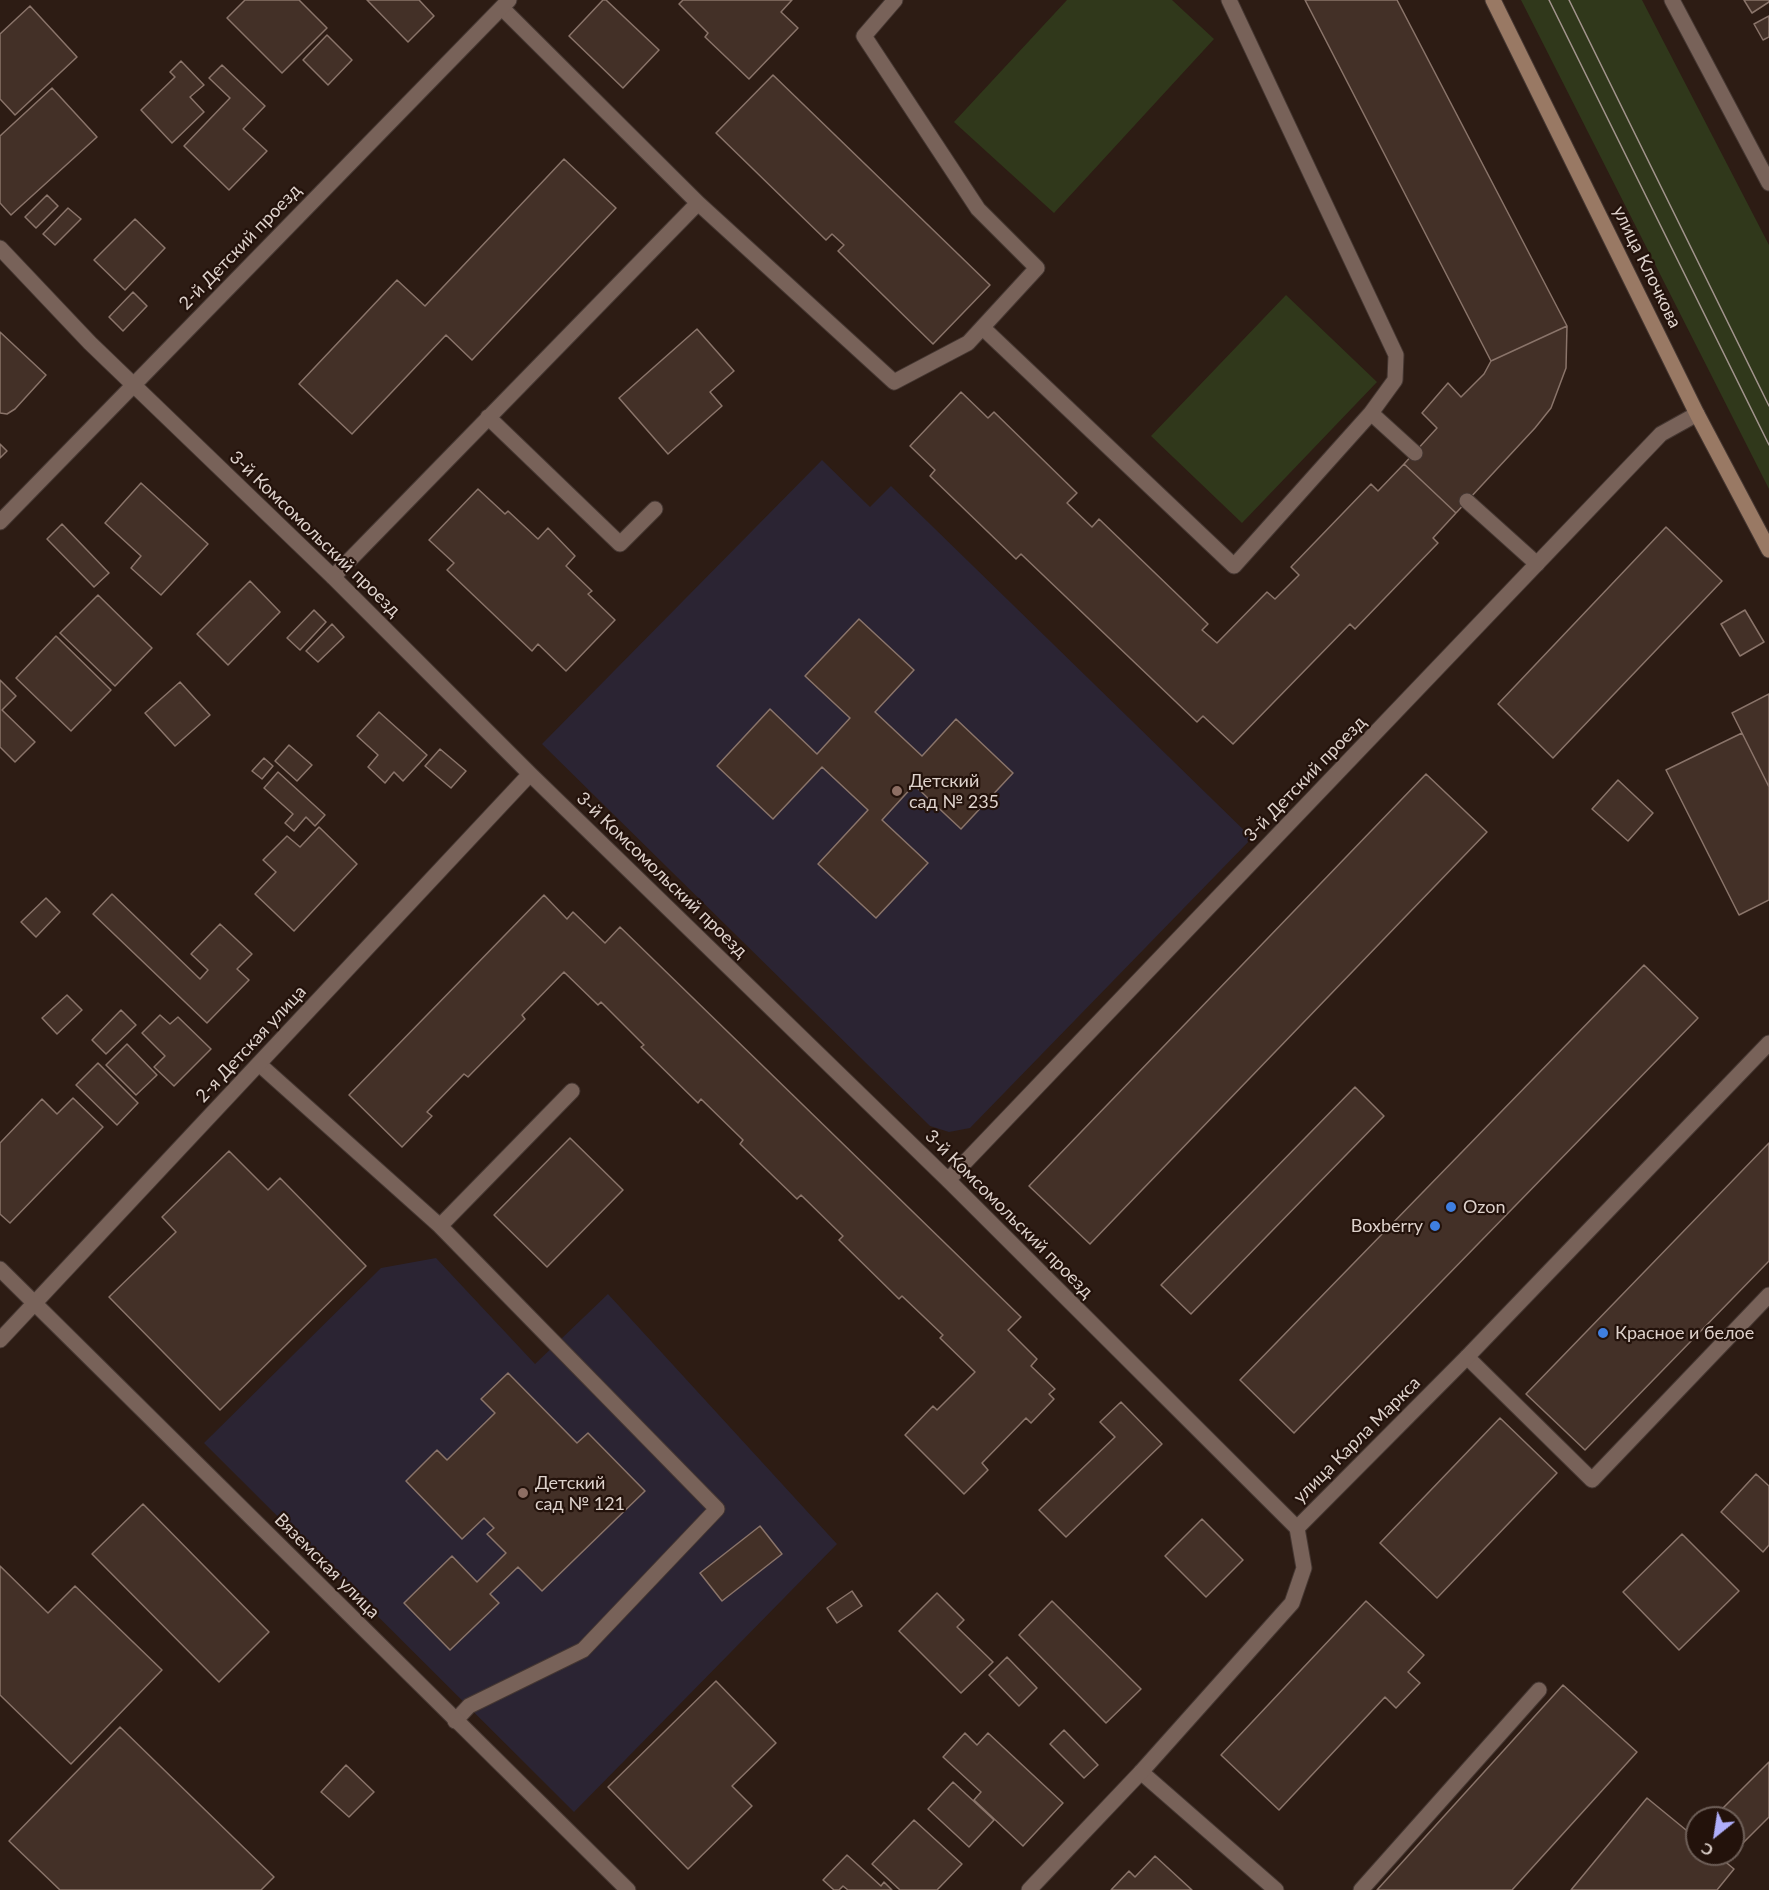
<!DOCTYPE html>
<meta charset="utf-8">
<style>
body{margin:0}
#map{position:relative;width:1769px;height:1890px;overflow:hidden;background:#2d1c14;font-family:Lato,sans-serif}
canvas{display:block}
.north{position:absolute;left:1685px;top:1806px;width:60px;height:60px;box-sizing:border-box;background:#23120b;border:2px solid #6e5f58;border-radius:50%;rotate:210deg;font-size:16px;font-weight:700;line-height:24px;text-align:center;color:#ded2cc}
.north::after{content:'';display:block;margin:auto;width:21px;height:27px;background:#afaefa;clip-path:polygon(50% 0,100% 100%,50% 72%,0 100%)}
</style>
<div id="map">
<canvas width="1769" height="1890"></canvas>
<div class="north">С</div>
</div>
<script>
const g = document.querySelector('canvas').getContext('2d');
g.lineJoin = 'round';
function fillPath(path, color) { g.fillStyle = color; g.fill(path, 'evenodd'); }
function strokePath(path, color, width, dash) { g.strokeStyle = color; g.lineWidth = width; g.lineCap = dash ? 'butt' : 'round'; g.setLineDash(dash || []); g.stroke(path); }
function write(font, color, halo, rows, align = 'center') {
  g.font = font + ' Lato,sans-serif'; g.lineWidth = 4.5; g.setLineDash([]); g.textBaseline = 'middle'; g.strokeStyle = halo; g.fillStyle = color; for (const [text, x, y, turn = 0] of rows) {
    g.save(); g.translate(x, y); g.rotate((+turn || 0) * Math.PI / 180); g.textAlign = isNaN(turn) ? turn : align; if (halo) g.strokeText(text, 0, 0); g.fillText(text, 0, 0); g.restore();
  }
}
const education = new Path2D(`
 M 822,460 L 870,507 L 891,486 L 1252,838 L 970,1128 L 949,1132 L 930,1126 L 542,744 Z
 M 436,1258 L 535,1364 L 608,1294 L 837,1544 L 574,1812 L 204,1443 L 381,1268 Z`);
const green = new Path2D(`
 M 1067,0 L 1172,0 L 1214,39 L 1054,213 L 954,122 Z
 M 1521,0 L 1642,0 L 1769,245 L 1769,489 Z
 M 1286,295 L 1377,382 L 1242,523 L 1151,436 Z`);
const building = new Path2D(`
 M 245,0 L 299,0 L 327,28 L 282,73 L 227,18 Z
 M 367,0 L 419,0 L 434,16 L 408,42 Z
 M 603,0 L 606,0 L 659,50 L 623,88 L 569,36 Z
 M 683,0 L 792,0 L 781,12 L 798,28 L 749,79 L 705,37 L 708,33 L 679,4 Z
 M 1305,0 L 1397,0 L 1567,326 L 1491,361 Z
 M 1744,0 L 1769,0 L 1769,2 L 1752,13 Z
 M 30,6 L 77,57 L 15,115 L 0,99 L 0,34 Z
 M 1769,16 L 1769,37 L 1763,40 L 1754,24 Z
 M 327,35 L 352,60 L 328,85 L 303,60 Z
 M 181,61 L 204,85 L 190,97 L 204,112 L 172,143 L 141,110 L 175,77 L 170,72 Z
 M 222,65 L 265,106 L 243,129 L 267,151 L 229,190 L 184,146 L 230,98 L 209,78 Z
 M 773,75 L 990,285 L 933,344 L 838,251 L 844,245 L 832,234 L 826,240 L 716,133 Z
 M 52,88 L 97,137 L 11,215 L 0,203 L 0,136 Z
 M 564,159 L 616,208 L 472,360 L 446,335 L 352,434 L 299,384 L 397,280 L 425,306 Z
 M 47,195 L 58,206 L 36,228 L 25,217 Z
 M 68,208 L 81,219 L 55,245 L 43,234 Z
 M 135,219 L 165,248 L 125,290 L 94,260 Z
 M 133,292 L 147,306 L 123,331 L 109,317 Z
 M 1567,326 L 1566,368 L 1551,408 L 1535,428 L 1456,513 L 1404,464 L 1437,428 L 1422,413 L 1448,383 L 1461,397 L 1484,374 L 1491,361 Z
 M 697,329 L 734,371 L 710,392 L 722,406 L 668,454 L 619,398 Z
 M 0,332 L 46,375 L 15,409 L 7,414 L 0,413 Z
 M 961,392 L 988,418 L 994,412 L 1077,493 L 1067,503 L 1092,527 L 1099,519 L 1208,624 L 1202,630 L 1217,643 L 1267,592 L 1275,599 L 1299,575 L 1291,567 L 1371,484 L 1378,491 L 1404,464 L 1456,513 L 1433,538 L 1438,543 L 1355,629 L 1350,624 L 1233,744 L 1203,716 L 1197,722 L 1021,554 L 1016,559 L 930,476 L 935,470 L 910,446 Z
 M 0,444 L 7,451 L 0,458 Z
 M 141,483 L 208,544 L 161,595 L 131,568 L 141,556 L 105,523 Z
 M 478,489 L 505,514 L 508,511 L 538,539 L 548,528 L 575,556 L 566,566 L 592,591 L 588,594 L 615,620 L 566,671 L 538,644 L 532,651 L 447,570 L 454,563 L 429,540 Z
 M 62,524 L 109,573 L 94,587 L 47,539 Z
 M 1666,527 L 1722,581 L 1553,758 L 1498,704 Z
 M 250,581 L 280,612 L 228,665 L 197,634 Z
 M 98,595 L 152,648 L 115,686 L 60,633 Z
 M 314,610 L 326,622 L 300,650 L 287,638 Z
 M 1745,610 L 1764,642 L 1740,656 L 1721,624 Z
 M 859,619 L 914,670 L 875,712 L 922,756 L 956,719 L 1013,773 L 961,829 L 914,785 L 882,820 L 928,863 L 876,918 L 818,864 L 868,810 L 822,767 L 773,819 L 717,766 L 770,709 L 817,754 L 850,718 L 805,676 Z
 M 332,624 L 344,637 L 318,662 L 306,651 Z
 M 56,636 L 111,690 L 71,731 L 16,678 Z
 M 0,680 L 16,696 L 2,710 L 35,742 L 15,762 L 0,747 Z
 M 180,682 L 210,715 L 175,746 L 145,713 Z
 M 1769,694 L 1769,787 L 1732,713 Z
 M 379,712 L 427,755 L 403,781 L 394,772 L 385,783 L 368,767 L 378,755 L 357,736 Z
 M 1742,733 L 1769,787 L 1769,900 L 1739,915 L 1666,770 Z
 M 289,745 L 312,765 L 297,781 L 275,761 Z
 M 440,749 L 466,771 L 451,788 L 425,766 Z
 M 264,758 L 273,766 L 262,779 L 252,771 Z
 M 278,772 L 325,815 L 315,826 L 306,817 L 294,831 L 285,823 L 293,814 L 264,788 Z
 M 1426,774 L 1487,832 L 1090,1244 L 1029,1186 Z
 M 1618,780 L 1653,813 L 1628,841 L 1592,809 Z
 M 319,827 L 357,864 L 294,931 L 255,894 L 276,872 L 263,860 L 287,836 L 300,847 Z
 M 112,894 L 200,979 L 208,970 L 191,954 L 220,924 L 252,954 L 237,969 L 249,980 L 207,1023 L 93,914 Z
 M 544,895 L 567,919 L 573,912 L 605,943 L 620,927 L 1021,1317 L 1008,1330 L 1037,1359 L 1031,1366 L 1055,1389 L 1049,1394 L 1054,1399 L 1031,1423 L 1026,1418 L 982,1463 L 988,1470 L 964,1494 L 905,1435 L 933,1406 L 937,1410 L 975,1372 L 940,1338 L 943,1335 L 902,1296 L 899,1299 L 839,1240 L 843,1236 L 801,1195 L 797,1199 L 740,1144 L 743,1140 L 701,1099 L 698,1103 L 641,1047 L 644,1045 L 601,1002 L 598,1005 L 564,972 L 522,1015 L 525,1019 L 468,1077 L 464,1074 L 427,1112 L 432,1116 L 402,1147 L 349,1095 Z
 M 46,898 L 60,912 L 36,937 L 21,922 Z
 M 1644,965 L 1698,1018 L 1294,1433 L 1240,1380 Z
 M 67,995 L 82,1010 L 57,1034 L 42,1018 Z
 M 121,1010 L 136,1025 L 106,1054 L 92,1040 Z
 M 160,1015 L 170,1024 L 178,1017 L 211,1049 L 174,1086 L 154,1067 L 165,1056 L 142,1033 Z
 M 127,1044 L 157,1075 L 136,1095 L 106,1065 Z
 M 98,1063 L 138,1103 L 117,1125 L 76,1085 Z
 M 1355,1087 L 1384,1116 L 1191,1314 L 1161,1285 Z
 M 73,1098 L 103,1127 L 10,1223 L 0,1214 L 0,1143 L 42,1099 L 57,1114 Z
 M 570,1138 L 623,1190 L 547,1267 L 494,1215 Z
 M 1769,1143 L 1769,1261 L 1585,1450 L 1526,1394 Z
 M 229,1151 L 268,1190 L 280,1178 L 366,1266 L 220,1410 L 109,1297 L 176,1232 L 162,1217 Z
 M 508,1373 L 577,1443 L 588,1433 L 645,1491 L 542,1591 L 518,1567 L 490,1594 L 499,1603 L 450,1650 L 404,1603 L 452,1556 L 477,1582 L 506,1553 L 487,1534 L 494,1528 L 484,1518 L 462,1539 L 406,1481 L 437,1450 L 447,1460 L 495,1413 L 481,1399 Z
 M 1121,1402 L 1162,1444 L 1066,1537 L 1039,1510 L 1115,1437 L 1100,1422 Z
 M 1500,1418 L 1557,1473 L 1437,1598 L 1380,1543 Z
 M 1756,1474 L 1769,1486 L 1769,1545 L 1763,1552 L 1721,1512 Z
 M 143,1504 L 269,1632 L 219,1682 L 92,1554 Z
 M 1202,1519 L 1243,1560 L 1206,1597 L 1165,1556 Z
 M 760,1526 L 782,1554 L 722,1601 L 700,1573 Z
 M 1682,1534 L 1739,1591 L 1679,1650 L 1623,1592 Z
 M 0,1566 L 48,1613 L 75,1586 L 162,1670 L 71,1764 L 0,1695 Z
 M 852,1591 L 862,1606 L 837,1623 L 827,1608 Z
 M 937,1593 L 964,1620 L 957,1627 L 993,1662 L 961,1693 L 899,1631 Z
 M 1052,1601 L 1141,1689 L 1106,1723 L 1019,1635 Z
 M 1366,1601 L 1424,1655 L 1408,1672 L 1420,1683 L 1396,1708 L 1385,1697 L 1279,1810 L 1221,1755 Z
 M 1007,1657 L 1037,1688 L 1019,1706 L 989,1675 Z
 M 716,1681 L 776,1743 L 732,1786 L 752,1806 L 688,1869 L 608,1787 Z
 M 1563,1685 L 1637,1752 L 1512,1890 L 1377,1890 Z
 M 120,1727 L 274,1877 L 261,1890 L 60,1890 L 9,1841 Z
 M 1064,1730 L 1098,1765 L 1084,1778 L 1050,1744 Z
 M 965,1733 L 977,1745 L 988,1733 L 1063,1803 L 1023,1846 L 974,1800 L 981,1792 L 943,1757 Z
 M 1769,1762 L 1769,1817 L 1739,1847 L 1733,1841 L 1733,1818 L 1713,1818 Z
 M 346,1765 L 374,1792 L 349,1817 L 321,1792 Z
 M 953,1782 L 994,1820 L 969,1847 L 928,1809 Z
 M 1647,1798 L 1697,1839 L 1697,1854 L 1716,1854 L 1734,1869 L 1717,1890 L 1571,1890 Z
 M 914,1820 L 962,1864 L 937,1890 L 900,1890 L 872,1864 Z
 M 847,1855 L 881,1886 L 884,1882 L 892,1890 L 848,1890 L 843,1886 L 839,1890 L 834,1890 L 823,1880 Z
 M 1155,1856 L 1192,1890 L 1111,1890 L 1129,1871 L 1135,1877 Z`);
const lane = new Path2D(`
 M 1229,0 L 1396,355 L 1395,380 L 1371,413 L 1415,453
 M 698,203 L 894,382 L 968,343 L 1037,268 L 978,209 L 864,36 L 895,0
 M 983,328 L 1234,566 L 1371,413
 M 488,417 L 620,544 L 655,509
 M 1467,501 L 1537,564
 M 333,577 L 698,203 L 502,8
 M 259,1064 L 440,1226 L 572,1091
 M 440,1226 L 717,1509 L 583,1650 L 469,1706 L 455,1721
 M 1467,1357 L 1592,1480 L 1769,1295
 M 1141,1772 L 1276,1890
 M 1361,1890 L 1539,1690`);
const street = new Path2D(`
 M 1672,0 L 1769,183
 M 0,248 L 90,343 L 333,577 L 530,774 L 948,1180 L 1297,1528
 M 0,522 L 509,0
 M 948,1180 L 1661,434 L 1697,414
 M 0,1269 L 628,1890
 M 0,1340 L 530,774
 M 1297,1528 L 1467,1357 L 1769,1043
 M 1029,1890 L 1141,1772 L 1292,1603 L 1304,1568 L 1297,1528`);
const secondary = new Path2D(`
 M 1493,0 L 1697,414 L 1769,550`);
const tram = new Path2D(`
 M 1549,0 L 1769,445
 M 1569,0 L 1769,406`);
const markers = [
 [897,791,6,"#8d6e63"],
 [1451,1207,6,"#3f7fe0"],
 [1435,1226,6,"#3f7fe0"],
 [1603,1333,6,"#3f7fe0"],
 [523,1493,6,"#8d6e63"]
];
const streetNames = [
 ["2-й Детский проезд",240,247,-46],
 ["улица Клочкова",1647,267,64],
 ["3-й Комсомольский проезд",315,534,44],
 ["3-й Детский проезд",1305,779,-46],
 ["3-й Комсомольский проезд",662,875,44],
 ["2-я Детская улица",251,1044,-47],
 ["3-й Комсомольский проезд",1009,1214,45],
 ["улица Карла Маркса",1357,1440,-45],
 ["Вяземская улица",327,1566,45]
];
const poiNames = [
 ["Детский",909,781],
 ["сад № 235",909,802],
 ["Ozon",1463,1207],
 ["Boxberry",1423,1226,"right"],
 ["Красное и белое",1615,1333],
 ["Детский",535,1483],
 ["сад № 121",535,1504]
];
fillPath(education, '#2b2433');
fillPath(green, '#30381b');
fillPath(building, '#433027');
strokePath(building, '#8a746a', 1.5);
strokePath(lane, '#453732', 17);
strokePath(street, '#453732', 17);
strokePath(secondary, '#453732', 17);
strokePath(lane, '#786259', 15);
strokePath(street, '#786259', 15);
strokePath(secondary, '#997964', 15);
strokePath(tram, '#a2948d', 1.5);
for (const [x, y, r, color] of markers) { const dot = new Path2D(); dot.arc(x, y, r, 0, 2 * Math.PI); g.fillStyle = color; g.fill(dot); strokePath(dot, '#23120b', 2); }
write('18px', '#ded2cc', '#23120b', streetNames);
write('18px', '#ded2cc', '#23120b', poiNames, 'left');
</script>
